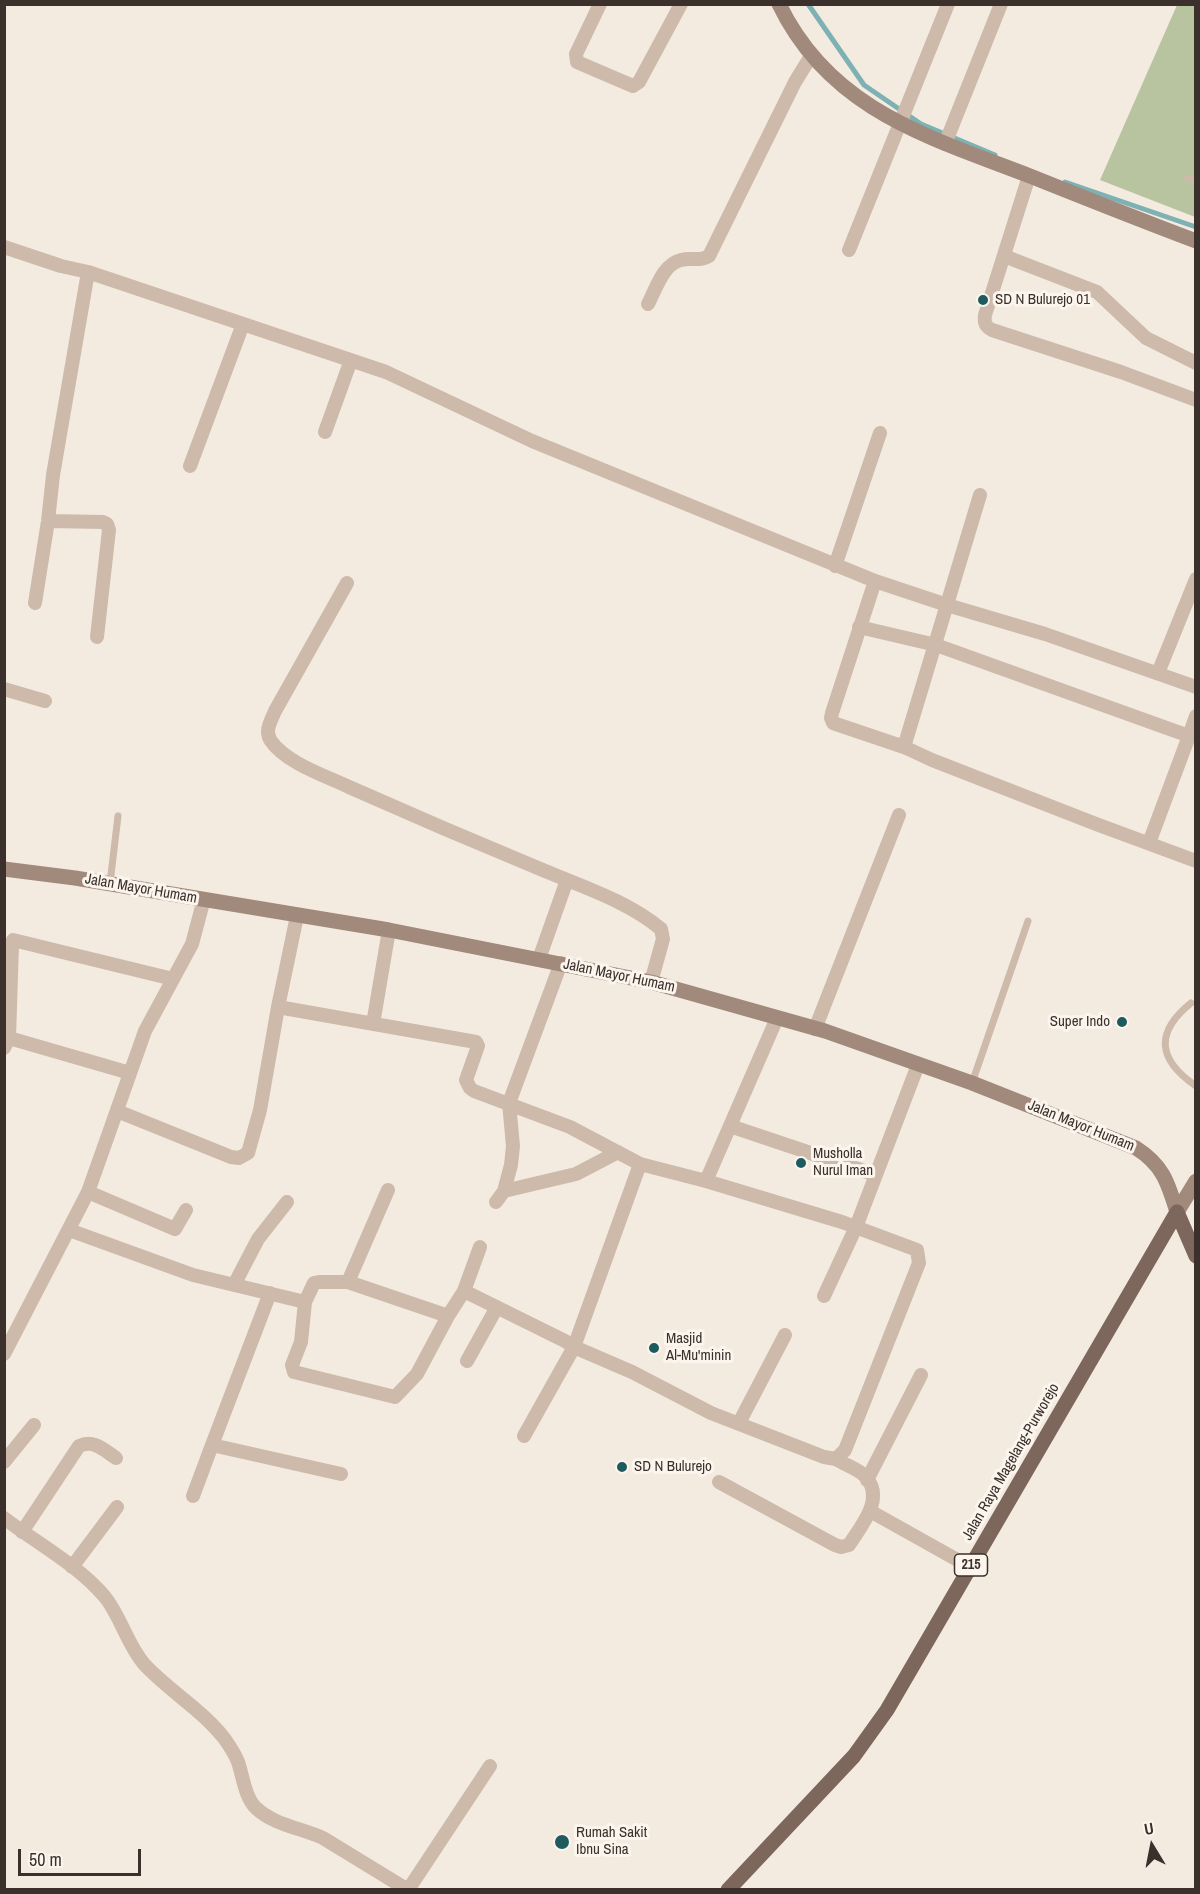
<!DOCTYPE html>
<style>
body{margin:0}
#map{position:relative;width:1200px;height:1894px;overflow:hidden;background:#f4ebe0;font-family:"Archivo Narrow",sans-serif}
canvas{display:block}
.frame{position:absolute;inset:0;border:6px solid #3b302b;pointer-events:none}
.north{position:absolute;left:1122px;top:1816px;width:60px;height:60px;-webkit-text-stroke:4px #fbf5ed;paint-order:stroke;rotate:350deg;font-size:16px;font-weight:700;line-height:24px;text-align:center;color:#3b302b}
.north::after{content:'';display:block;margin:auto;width:21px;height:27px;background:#3b302b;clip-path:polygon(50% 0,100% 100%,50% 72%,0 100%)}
.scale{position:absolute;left:18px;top:1849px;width:123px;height:27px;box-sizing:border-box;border:3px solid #3b302b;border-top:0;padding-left:8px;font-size:18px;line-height:21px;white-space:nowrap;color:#3b302b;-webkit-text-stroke:4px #fbf5ed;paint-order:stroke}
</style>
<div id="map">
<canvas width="1200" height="1894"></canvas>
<div class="frame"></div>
<div class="north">U</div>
<div class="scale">50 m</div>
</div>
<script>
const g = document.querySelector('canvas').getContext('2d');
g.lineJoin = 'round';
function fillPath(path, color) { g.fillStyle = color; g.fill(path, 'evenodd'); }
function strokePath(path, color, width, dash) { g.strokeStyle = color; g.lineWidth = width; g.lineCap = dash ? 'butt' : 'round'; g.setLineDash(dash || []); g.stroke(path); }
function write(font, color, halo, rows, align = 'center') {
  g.font = font + ' "Archivo Narrow",sans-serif'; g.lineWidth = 6; g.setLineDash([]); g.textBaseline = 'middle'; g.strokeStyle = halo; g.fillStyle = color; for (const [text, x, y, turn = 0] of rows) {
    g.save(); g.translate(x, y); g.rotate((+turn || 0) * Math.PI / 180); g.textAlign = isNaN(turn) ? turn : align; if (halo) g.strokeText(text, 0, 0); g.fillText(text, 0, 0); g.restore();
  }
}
const green = new Path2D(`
 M 1177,5 L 1195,5 L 1195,217 L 1100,180 Z`);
const stream = new Path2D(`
 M 808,4 L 864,85 L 921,124 L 995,155
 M 1065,182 L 1196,227`);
const lane = new Path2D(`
 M 1187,178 L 1196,181
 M 110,883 L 118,816
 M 1191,1003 C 1154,1033 1158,1060 1196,1086
 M 972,1083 L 1028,921`);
const street = new Path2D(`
 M 600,4 L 576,54 L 577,62 L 633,86 L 639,82 L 681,4
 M 945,144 L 1001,4
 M 1029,176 L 985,315 C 984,323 985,326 992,330 L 1121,372 L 1196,400
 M 4,247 L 61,266 L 88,272 L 386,372 L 532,441 L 875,581 L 832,713 L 831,718 L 833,723 L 904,747 L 932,760 L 1096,824 L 1196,861
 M 849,250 L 948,4
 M 1004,256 L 1097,292 L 1146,338 L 1196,363
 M 648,304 C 656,289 663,264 681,260 C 692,257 700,262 709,256 L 795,82 L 811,56
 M 325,432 L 351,360
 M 190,466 L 243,324
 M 48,521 L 103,522 L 107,524 L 109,530 L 97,637
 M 835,566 L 880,433
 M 875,581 L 947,605 L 1045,634 L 1196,687
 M 347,583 L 275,711 C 271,721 264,731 271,741 C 286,763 326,776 349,787 C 412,815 475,842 538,868 C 580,886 626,900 661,929 L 663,939 L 651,982
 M 35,603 L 48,521 L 53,475 L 88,272
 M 859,627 L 936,645 L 1189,736
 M 1158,673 L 1196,579
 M 4,689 L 45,701
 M 904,747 L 980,495
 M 1149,843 L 1189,736 L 1196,716
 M 539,959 L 567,880
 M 373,1024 L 389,930
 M 815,1029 L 899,815
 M 9,1038 L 130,1073
 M 4,1048 L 9,1038 L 12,945 L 13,940 L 173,979
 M 117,1111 L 231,1157 L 239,1158 L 248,1153 L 260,1110 L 278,1007 L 297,916
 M 730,1126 L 876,1175
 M 706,1181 L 777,1018
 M 504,1191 L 576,1174 L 618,1152
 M 88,1192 L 175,1229 L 186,1210
 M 496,1202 L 504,1191 L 511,1165 L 513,1146 L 509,1103 L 561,963
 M 69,1230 L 193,1275 L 305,1302 L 314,1283 L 319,1282 L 348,1282 L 448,1316 L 464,1291 L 565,1341 L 574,1347 L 632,1372 L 711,1413 L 824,1457 L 836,1459 L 845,1450 L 919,1263 L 917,1250 L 842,1222 L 706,1181 L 640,1164 L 570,1127 L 474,1091 L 470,1088 L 466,1080 L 478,1046 L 476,1042 L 278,1007
 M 348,1282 L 388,1190
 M 234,1285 L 258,1239 L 287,1202
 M 464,1291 L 480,1247
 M 270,1293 L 212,1445 L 341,1474
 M 824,1296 L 856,1227 L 918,1065
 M 305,1302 L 301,1342 L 292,1365 L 294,1372 L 395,1397 L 417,1374 L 448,1316
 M 4,1354 L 88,1192 L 145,1031 L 192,944 L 204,899
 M 467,1361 L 497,1307
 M 739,1423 L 785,1335
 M 524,1436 L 574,1347 L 640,1164
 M 4,1462 L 34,1425
 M 867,1480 L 921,1375
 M 719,1482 L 835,1545 L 841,1547 L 849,1545 C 861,1526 886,1498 865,1476 C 858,1469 845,1465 836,1459
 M 193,1496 L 212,1445
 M 870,1511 L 970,1567
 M 4,1518 C 38,1544 78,1565 105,1597 C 121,1617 127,1644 144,1664 C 169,1691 201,1709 224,1738 C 229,1745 235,1754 238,1762 C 243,1776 245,1798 256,1808 C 274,1825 301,1828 323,1838 L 408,1890
 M 22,1532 L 79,1446 C 94,1439 104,1450 116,1458
 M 72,1567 L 117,1507
 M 408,1890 L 490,1766`);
const secondary = new Path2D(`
 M 779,4 C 830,110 929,137 1030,176 C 1085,198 1140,220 1196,241
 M 4,869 L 75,878 L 389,930 L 651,982 L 825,1031 L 972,1083 L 1136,1148 C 1163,1165 1168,1183 1177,1212
 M 1177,1212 L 1196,1181`);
const primary = new Path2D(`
 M 1177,1212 L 1196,1256
 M 728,1890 L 854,1756 L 887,1710 L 1177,1212`);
const markers = [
 [983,300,6,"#1e5b5f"],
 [1122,1022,6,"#1e5b5f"],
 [801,1163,6,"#1e5b5f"],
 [654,1348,6,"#1e5b5f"],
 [622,1467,6,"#1e5b5f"],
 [562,1842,8,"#1e5b5f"]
];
const shields = [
 [971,1565,33]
];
const shieldNames = [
 ["215",971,1565]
];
const poiNames = [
 ["SD N Bulurejo 01",995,300],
 ["Super Indo",1110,1022,"right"],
 ["Musholla",813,1154],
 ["Nurul Iman",813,1171],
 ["Masjid",666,1339],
 ["Al-Mu'minin",666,1356],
 ["SD N Bulurejo",634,1467],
 ["Rumah Sakit",576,1833],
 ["Ibnu Sina",576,1850]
];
const streetNames = [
 ["Jalan Mayor Humam",141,889,10],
 ["Jalan Mayor Humam",619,976,12],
 ["Jalan Mayor Humam",1081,1126,22],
 ["Jalan Raya Magelang-Purworejo",1011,1462,-60]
];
fillPath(green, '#b8c49f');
strokePath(stream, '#7eb1b3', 5);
strokePath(lane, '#cdbaab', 7);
strokePath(street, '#cdbaab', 14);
strokePath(secondary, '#a1897c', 15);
strokePath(primary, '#7d665b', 15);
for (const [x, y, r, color] of markers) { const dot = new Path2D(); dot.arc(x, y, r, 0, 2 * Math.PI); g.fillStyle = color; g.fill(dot); strokePath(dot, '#fbf5ed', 2); }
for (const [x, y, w] of shields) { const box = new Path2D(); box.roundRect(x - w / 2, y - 11, w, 22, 4.5); g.fillStyle = '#fbf5ed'; g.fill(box); strokePath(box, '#3b302b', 1.5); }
write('bold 14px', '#3b302b', null, shieldNames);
write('15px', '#3b302b', '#fbf5ed', poiNames, 'left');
write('15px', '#3b302b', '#fbf5ed', streetNames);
</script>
